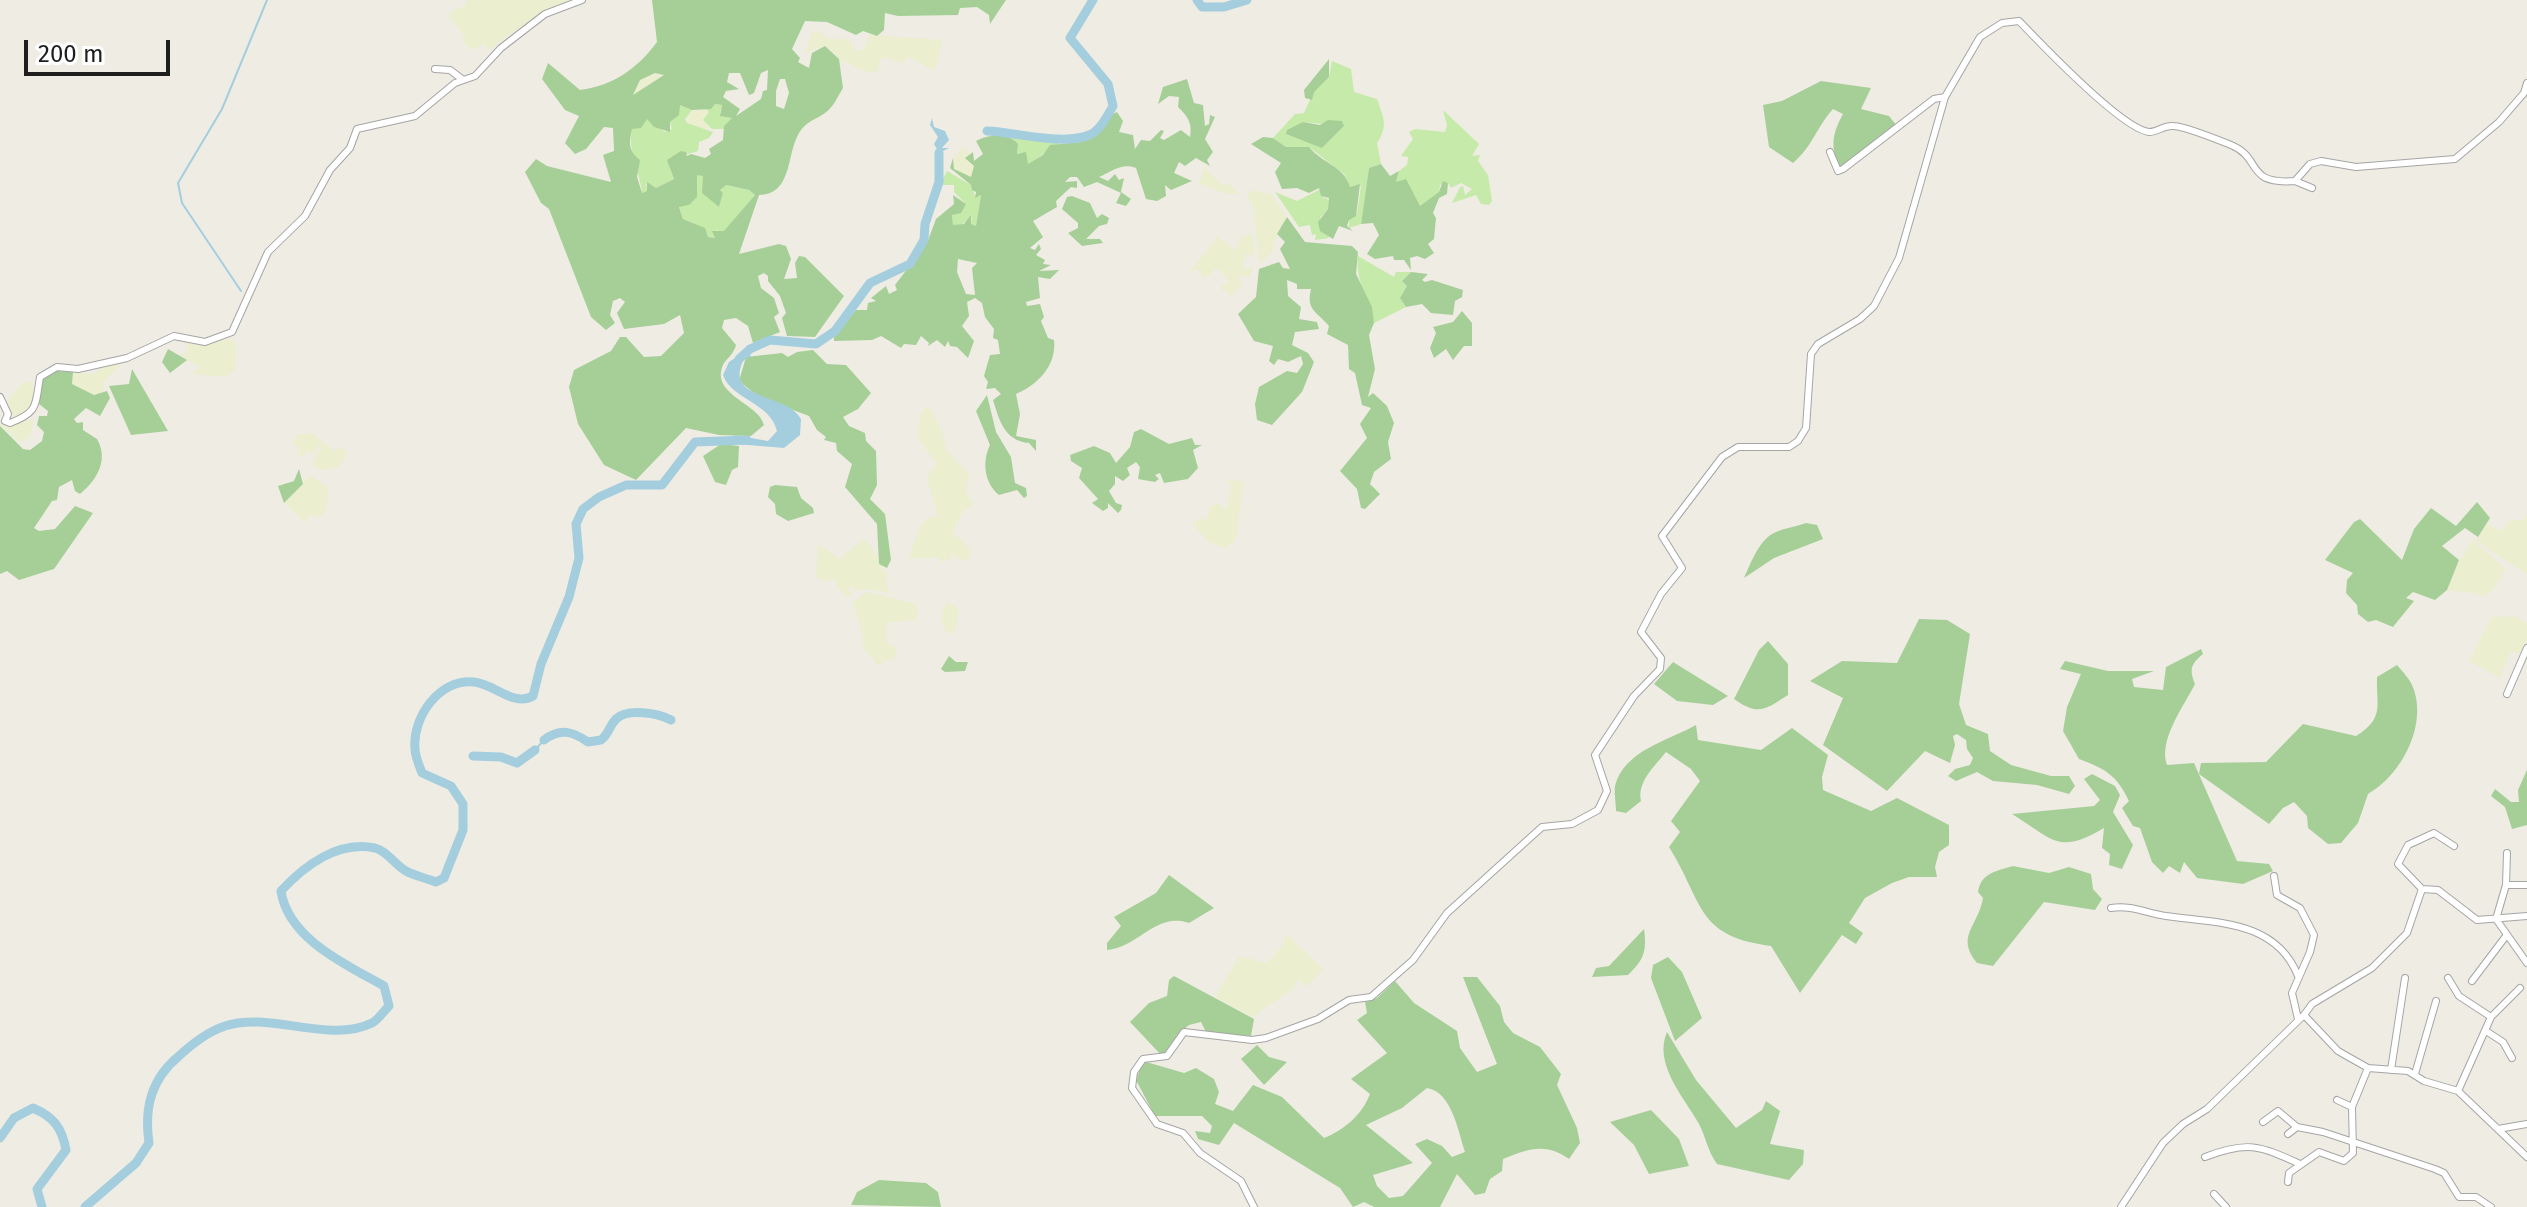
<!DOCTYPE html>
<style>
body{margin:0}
#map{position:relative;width:2527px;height:1207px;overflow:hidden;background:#efece4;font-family:"Fira Sans",sans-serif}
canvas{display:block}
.scale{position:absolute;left:24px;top:40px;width:146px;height:36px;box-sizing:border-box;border:4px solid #1e1e1e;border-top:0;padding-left:10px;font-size:24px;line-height:28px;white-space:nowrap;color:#1e1e1e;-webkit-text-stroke:6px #fff;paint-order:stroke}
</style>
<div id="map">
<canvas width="2527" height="1207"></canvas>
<div class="scale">200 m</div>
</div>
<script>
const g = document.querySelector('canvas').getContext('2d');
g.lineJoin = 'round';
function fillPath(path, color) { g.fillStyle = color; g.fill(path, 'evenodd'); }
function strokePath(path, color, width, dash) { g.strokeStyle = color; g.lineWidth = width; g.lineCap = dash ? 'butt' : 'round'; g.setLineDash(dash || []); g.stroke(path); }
const farmland = new Path2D(`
 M 467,0 L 579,0 L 546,9 L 487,51 L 485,43 L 474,50 L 465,45 L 462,33 L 450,19 L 449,13 L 464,6 Z
 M 817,30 L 829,39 L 849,39 L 855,51 L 863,50 L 870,35 L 942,40 L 935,71 L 908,57 L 902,64 L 885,57 L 880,60 L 878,73 L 863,71 L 839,59 L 825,46 L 805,53 L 812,33 Z
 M 656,73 L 664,75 L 631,96 L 639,80 Z
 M 704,107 L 710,112 L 703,120 L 711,128 L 703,130 L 687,123 L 687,114 Z
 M 964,147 L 970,152 L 965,158 L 974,167 L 971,177 L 954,169 L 953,158 Z
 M 1204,168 L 1223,185 L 1230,183 L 1238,194 L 1223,193 L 1199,183 Z
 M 1254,190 L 1271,194 L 1287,217 L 1277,234 L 1273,251 L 1260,264 L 1253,209 L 1247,193 Z
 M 1252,233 L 1255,256 L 1247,254 L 1242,263 L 1245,270 L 1255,266 L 1248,278 L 1245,275 L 1237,277 L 1243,283 L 1231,297 L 1225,290 L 1221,292 L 1222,285 L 1229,281 L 1219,270 L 1215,269 L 1205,279 L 1196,269 L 1187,275 L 1218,236 L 1234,250 L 1238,248 L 1235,246 L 1239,245 L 1239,238 Z
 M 231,339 L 236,344 L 235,370 L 225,377 L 192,374 L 200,367 L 181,357 L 189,349 L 183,341 L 203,344 Z
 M 124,362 L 104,381 L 103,392 L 95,395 L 72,384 L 73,372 L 93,374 L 104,366 Z
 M 32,381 L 34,403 L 29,411 L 13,416 L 7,401 L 21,384 Z
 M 925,407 L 931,409 L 942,432 L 947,450 L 969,474 L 966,491 L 974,505 L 963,511 L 952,534 L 963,540 L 970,550 L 969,558 L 964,561 L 951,554 L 950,562 L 946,559 L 943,563 L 937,557 L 908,559 L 921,524 L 930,517 L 937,516 L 939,521 L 927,478 L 936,463 L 917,437 L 920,415 Z
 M 16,417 L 34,421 L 31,434 L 21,443 L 0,425 Z
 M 311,433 L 335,451 L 342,446 L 347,453 L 340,467 L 323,470 L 314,466 L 312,461 L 321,449 L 320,443 L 314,455 L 308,450 L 303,457 L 296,454 L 300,448 L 293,444 L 297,434 Z
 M 310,475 L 327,487 L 329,501 L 325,504 L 328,508 L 320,518 L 309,515 L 305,523 L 284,503 Z
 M 1228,480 L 1244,481 L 1236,537 L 1233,545 L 1227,543 L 1229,548 L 1224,548 L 1207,541 L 1193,523 L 1201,518 L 1206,520 L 1210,506 L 1219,504 L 1226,510 L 1231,488 Z
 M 2527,512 L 2527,574 L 2476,541 L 2486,524 L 2503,531 L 2510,519 L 2524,521 Z
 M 863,539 L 870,545 L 888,577 L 886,581 L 890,594 L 871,589 L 858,591 L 851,586 L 848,588 L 853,595 L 847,597 L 836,587 L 836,580 L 824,581 L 816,577 L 818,544 L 839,559 Z
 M 2472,540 L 2506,569 L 2494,589 L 2483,597 L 2474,593 L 2447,590 L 2451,575 Z
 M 867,592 L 917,604 L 917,620 L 887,623 L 887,643 L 897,648 L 894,660 L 883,661 L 882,666 L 876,664 L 867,651 L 863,651 L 862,632 L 852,602 Z
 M 947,602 L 959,609 L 954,634 L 945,631 L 942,624 L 942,612 Z
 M 2515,616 L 2527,623 L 2527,640 L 2519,654 L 2511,651 L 2500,678 L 2469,661 L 2491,617 Z
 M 1286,934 L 1324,969 L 1306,987 L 1299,979 L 1294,988 L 1252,1017 L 1215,997 L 1239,956 L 1267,963 L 1282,946 Z`);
const grass = new Path2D(`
 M 1332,61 L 1351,69 L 1354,92 L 1377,99 C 1383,117 1389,125 1377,143 L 1381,164 L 1369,168 L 1361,224 L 1349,228 L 1349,219 L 1357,214 L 1361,186 L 1350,187 L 1344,174 L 1309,147 L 1286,147 L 1273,138 L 1295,114 L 1304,113 L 1314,91 L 1329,77 ZM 1303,122 L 1344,126 L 1322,148 L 1308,140 Z
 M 715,104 L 722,105 L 720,113 L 732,118 L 724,129 L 712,129 L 703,120 L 709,112 L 704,107 L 711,108 Z
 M 680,105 L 692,110 L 685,119 L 687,123 L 713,132 L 709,138 L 699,142 L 698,151 L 668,160 L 674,179 L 656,188 L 646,183 L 647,191 L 642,193 C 640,171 627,151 632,128 L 647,119 L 665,132 L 672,129 L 670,122 L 679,114 L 676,108 Z
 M 1443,110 L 1479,144 L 1472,156 L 1480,155 L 1478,161 L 1488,175 L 1492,201 L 1489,205 L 1481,204 L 1476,195 L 1452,203 L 1460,187 L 1463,186 L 1465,195 L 1472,189 L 1461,183 L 1451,188 L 1448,183 L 1440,185 L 1439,192 L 1420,207 L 1414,195 L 1396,182 L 1399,171 L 1407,165 L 1408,157 L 1401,156 L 1413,139 L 1409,132 L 1415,129 L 1445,132 L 1447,125 Z
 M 1020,136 L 1059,143 L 1028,165 L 1021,153 L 1017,154 L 1018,144 L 1011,138 Z
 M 947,171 L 971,185 L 975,196 L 981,194 L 976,227 L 971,224 L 972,217 L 961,225 L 953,225 L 952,215 L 966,204 L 954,192 L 954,185 L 940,185 Z
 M 697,174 L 703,176 L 709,196 L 719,207 L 723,193 L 720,190 L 725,185 L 749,190 L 755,195 L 724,232 L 716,230 L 716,238 L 708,237 L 700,226 L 683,219 L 679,206 L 689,205 Z
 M 1321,189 L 1321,196 L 1329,200 L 1328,209 L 1320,218 L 1329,238 L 1315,240 L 1316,234 L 1312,235 L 1310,225 L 1299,227 L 1275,192 L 1297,201 Z
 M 1358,256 L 1394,277 L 1396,272 L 1411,272 L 1402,281 L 1407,286 L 1403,303 L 1406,307 L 1374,323 C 1370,297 1355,284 1358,256 Z`);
const forest = new Path2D(`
 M 652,0 L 1006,0 L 990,24 L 989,15 L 977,7 L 960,8 L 958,15 L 898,16 L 885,13 L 884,30 L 877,36 L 863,31 L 856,35 L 827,22 L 805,21 L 792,49 L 800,58 L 798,62 L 809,68 L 812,53 L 825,46 L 839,59 L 843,88 C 838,96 833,108 825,113 C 812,122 805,121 797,137 C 787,157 791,195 759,195 L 739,254 L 779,244 L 786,246 L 791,259 L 784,279 L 797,278 L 795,263 L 799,256 L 805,257 L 844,296 L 815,337 L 787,336 L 782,318 L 786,313 L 780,296 L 768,281 L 768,276 L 764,273 L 758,276 L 761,288 L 774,298 L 779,313 L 774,317 L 780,332 L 753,343 L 748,326 L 736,318 L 724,320 L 722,328 L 736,345 C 734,354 726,359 723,365 C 710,395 759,403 764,425 L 751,436 L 719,435 L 686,428 L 636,480 L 604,465 L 578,424 L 569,387 L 574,370 L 611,351 L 620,337 L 626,337 L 644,357 L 661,356 L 684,333 L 680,315 L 664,324 L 624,329 L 617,313 L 625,302 L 620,298 L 613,301 L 610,315 L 615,323 L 606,330 L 591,317 L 549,209 L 541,203 L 525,172 L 536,159 L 547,166 L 611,182 L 603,155 L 614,151 L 613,128 L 604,127 L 586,149 L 575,154 L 565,143 L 579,116 L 565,110 L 542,79 L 548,63 L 580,90 C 613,86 638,68 657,42 ZM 768,70 L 767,90 L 763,91 L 761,99 L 736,116 L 740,109 L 723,97 L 726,91 L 739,89 L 727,82 L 729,73 L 740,73 L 749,95 L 754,93 L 761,73 ZM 655,73 L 664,75 L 633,95 L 640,80 ZM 780,79 L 785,79 L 789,93 L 784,109 L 776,106 L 776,91 ZM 715,104 L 722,105 L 720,116 L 732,118 L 724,126 L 723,140 L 709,149 L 711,154 L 705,158 L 691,154 L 687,156 L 686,152 L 681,151 L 667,160 L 674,179 L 656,188 L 647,182 L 647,191 L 642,193 L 637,177 L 640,160 C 628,151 629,142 632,129 L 641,128 L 647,119 L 654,127 L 670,132 L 670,122 L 679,115 L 680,105 L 692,110 L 711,109 ZM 697,175 L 703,176 L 702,193 L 719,207 L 723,193 L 720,190 L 726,185 L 749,190 L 755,195 L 724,231 L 712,231 L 715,238 L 708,237 L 705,228 L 683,219 L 679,207 L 689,205 L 697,197 Z
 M 1329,59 L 1329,77 L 1314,92 L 1312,100 L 1305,98 L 1304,90 Z
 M 1187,79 L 1194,103 L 1203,105 L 1205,126 L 1209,124 L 1210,115 L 1215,117 L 1205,139 L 1213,152 L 1207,160 L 1210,166 L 1196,158 L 1185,166 L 1179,162 L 1174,173 L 1192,181 L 1171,190 L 1165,185 L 1166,196 L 1157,201 L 1146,199 L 1136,168 C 1122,162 1109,173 1099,177 L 1108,181 L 1115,174 L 1119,180 L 1124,178 L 1121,192 L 1131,199 L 1126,206 L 1116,203 L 1121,193 L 1097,182 L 1084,187 L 1077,177 L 1070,177 L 1065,182 L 1077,181 L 1077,188 L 1071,187 L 1056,201 L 1057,207 L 1033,221 L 1043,237 L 1030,248 L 1035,250 L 1039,244 L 1041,249 L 1036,255 L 1045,260 L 1043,264 L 1051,265 L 1039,271 L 1059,270 L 1050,279 L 1038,277 L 1040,298 L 1026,302 L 1027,306 L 1040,304 L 1044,317 L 1041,321 L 1048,338 L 1054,340 C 1057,366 1037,385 1016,394 L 1020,414 L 1016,436 L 1036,440 L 1036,451 L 1029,443 C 1004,441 999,419 993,400 L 1001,394 L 995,388 L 986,389 L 988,382 L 984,376 L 990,355 L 1000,354 L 998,340 L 993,338 L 994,329 L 985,317 L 982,303 L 975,298 L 967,302 L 969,316 L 962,326 L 974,341 L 968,358 L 957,347 L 950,346 L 948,341 L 945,347 L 937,340 L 928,346 L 929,343 L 921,336 L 916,345 L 904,344 L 901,348 L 881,336 L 872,340 L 834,341 L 834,336 L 856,310 L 867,310 L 868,303 L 876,301 L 871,298 L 886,286 L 889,294 L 897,290 L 895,285 L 927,243 L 936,219 L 954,204 L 953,195 L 966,204 L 961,213 L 952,215 L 953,225 L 964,224 L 971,215 L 971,224 L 976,226 L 981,195 L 975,198 L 976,192 L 972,190 L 971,185 L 950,168 L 953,158 L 954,169 L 971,177 L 974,166 L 965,158 L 973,152 L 974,161 L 983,154 L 976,141 C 990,134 1007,132 1018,144 L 1017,154 L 1026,152 L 1028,164 L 1043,155 L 1050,145 L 1081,142 L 1106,121 L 1106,113 L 1111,115 L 1117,112 L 1123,121 L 1119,132 L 1133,135 L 1135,149 L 1141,140 L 1150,141 L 1161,130 L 1164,131 L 1160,138 L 1164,140 L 1181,130 L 1190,137 C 1192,125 1190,118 1178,107 L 1179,97 L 1169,96 L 1158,104 L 1163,87 ZM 958,259 L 977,263 L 972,268 L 975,295 L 966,294 L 957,272 Z
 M 1821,81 L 1871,88 L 1861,109 L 1889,116 L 1897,126 L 1840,168 C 1830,148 1832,134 1843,114 L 1833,109 C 1816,128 1813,146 1793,163 L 1769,147 L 1763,105 L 1782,101 Z
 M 1328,120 L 1342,121 L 1344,126 L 1322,148 L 1286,134 L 1287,130 L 1303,122 L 1320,125 Z
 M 1263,137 L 1273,138 L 1286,147 L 1309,147 C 1323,164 1343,165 1350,187 L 1360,184 L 1356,216 L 1349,220 L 1347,226 L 1353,231 L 1339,226 L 1333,239 L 1320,231 L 1318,222 L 1328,209 L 1329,198 L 1321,196 L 1319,188 L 1309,193 L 1297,188 L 1282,189 L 1275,172 L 1281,163 L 1251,144 Z
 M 1381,164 L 1390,176 L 1399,171 L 1396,182 L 1406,179 L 1420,206 L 1439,192 L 1443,181 L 1448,183 L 1447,194 L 1439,198 L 1433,213 L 1436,218 L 1434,239 L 1428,244 L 1434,253 L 1425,259 L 1417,256 L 1410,258 L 1411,270 L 1404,260 L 1394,260 L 1393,256 L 1375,259 L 1367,254 L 1379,235 L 1373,223 L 1361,224 L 1369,168 Z
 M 1072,196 L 1090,203 L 1097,218 L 1102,214 L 1109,218 L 1107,224 L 1099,226 L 1086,239 L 1100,239 L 1103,243 L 1082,246 L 1068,233 L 1078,228 L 1078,223 L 1062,209 L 1067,197 Z
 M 1287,217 L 1305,242 L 1352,246 L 1358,252 L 1356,274 L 1372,307 L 1374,323 L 1369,335 L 1375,369 L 1368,397 L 1373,393 L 1387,406 L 1394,423 L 1388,442 L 1391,459 L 1374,472 L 1370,484 L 1380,494 L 1365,509 L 1361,508 L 1357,489 L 1340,471 L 1367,438 L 1360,424 L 1371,408 L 1362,405 L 1355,373 L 1349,369 L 1348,345 L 1327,334 L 1329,326 C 1316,311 1306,310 1311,289 L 1297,289 L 1297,284 L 1287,280 L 1288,296 L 1301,307 L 1299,319 L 1317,322 L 1319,329 L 1295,332 L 1292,345 L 1308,353 L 1314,362 L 1302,392 L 1272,425 L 1257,420 L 1255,404 L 1259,387 L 1287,371 L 1297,373 L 1303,364 L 1301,356 L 1288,362 L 1278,359 L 1274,365 L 1269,361 L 1273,346 L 1254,341 L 1238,314 L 1256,297 L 1259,269 L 1279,262 L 1283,268 L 1290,269 L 1280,249 L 1285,242 L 1277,234 Z
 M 1411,272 L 1428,274 L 1422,280 L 1425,282 L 1432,280 L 1463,290 L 1462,297 L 1455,301 L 1453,315 L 1431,313 L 1422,304 L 1406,307 L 1400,298 L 1407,286 L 1402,281 Z
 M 1462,311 L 1472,323 L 1472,346 L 1464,346 L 1453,360 L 1446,349 L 1434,358 L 1430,348 L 1436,333 L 1433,327 L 1453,322 Z
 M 168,349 L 187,360 L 170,373 L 162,362 Z
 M 813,350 L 827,364 L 846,365 L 871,393 L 858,409 L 843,417 L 849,426 L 865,433 L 866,441 L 876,451 L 877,485 L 870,499 L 885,514 L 891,560 L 887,568 L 879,564 L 877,524 L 845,487 L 852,464 L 837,451 L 836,443 L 824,440 L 826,437 L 817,430 L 809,416 L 759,397 L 739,381 L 746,357 L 782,353 L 788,357 L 797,352 Z
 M 132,369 L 168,431 L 131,435 L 109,386 L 129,384 Z
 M 57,371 L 73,372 L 72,384 L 94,395 L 107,391 L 110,398 L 100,416 L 86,408 L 74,419 L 77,423 L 83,422 L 83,430 L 97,439 C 109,460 97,480 80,494 L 75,491 L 72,480 L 59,487 L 57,500 L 52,501 L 34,528 L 39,531 L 55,529 L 75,506 L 93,513 L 54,569 L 19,580 L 7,571 L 0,574 L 0,426 L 23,449 L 30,450 L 42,441 L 44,432 L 37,425 L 39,416 L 47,416 L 48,411 L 39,404 L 42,377 Z
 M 987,395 L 996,432 L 1011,457 L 1015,483 L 1026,488 L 1027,496 L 1024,498 L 1017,490 L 999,495 C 984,483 982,461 990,445 L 976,411 Z
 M 1141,429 L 1169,444 L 1192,438 L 1195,445 L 1202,445 L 1193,450 L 1198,468 L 1188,479 L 1164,483 L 1160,473 L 1155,475 L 1159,479 L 1155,482 L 1138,479 L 1140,467 L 1136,462 L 1127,468 L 1130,475 L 1123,481 L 1115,476 L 1115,484 L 1109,491 L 1116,503 L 1122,505 L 1121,510 L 1118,513 L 1108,503 L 1108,508 L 1103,511 L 1092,503 L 1098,499 L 1079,478 L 1082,468 L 1071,461 L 1070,455 L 1094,446 L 1110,453 L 1116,463 L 1130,447 L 1134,432 Z
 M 721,444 L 739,446 L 738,467 L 732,470 L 726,485 L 715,482 L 703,456 Z
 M 299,469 L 303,484 L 284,503 L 278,486 L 294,481 Z
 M 775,485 L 797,487 L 801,498 L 813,508 L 814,513 L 788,521 L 776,514 L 775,504 L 768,497 L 770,487 Z
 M 2477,502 L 2490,518 L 2478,537 L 2465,528 L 2442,546 L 2459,560 L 2447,590 L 2435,600 L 2413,592 L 2406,598 L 2414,601 L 2393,627 L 2376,620 L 2368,622 L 2358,614 L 2357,605 L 2346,593 L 2347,580 L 2353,573 L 2325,560 L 2354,522 L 2360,519 L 2402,560 L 2414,529 L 2431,508 L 2456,526 Z
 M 1806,523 L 1817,525 L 1823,539 L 1774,558 L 1744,578 C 1751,563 1759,539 1776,532 C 1784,528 1796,527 1806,523 Z
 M 1919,619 L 1947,620 L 1970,634 L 1959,704 L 1966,725 L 1988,734 L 1990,751 L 2011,765 L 2051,776 L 2069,776 L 2075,786 L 2069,794 L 2037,785 L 1993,781 L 1977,772 L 1956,781 L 1948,776 L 1955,769 L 1970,765 L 1973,758 L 1967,749 L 1966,740 L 1957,734 L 1953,736 L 1955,745 L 1950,763 L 1925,751 L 1887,791 L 1823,745 L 1843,698 L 1810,681 L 1842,661 L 1897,663 Z
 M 1768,641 L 1788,664 L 1788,695 C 1765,710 1758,716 1734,699 L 1759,650 Z
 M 2201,649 L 2203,654 C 2191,664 2189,669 2195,684 C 2184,706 2158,740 2167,765 L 2194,763 L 2237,861 L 2269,864 L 2273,871 L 2243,884 L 2197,878 L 2184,862 L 2180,873 L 2169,866 L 2163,873 L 2152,862 L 2140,828 L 2133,826 L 2122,808 L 2129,801 C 2116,774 2105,769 2079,759 L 2063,731 L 2067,707 L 2081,674 L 2060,669 L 2065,661 L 2108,671 L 2154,671 L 2132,679 L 2134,687 L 2163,690 L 2166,667 Z
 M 949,656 L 956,662 L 968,662 L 965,671 L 945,672 L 941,669 Z
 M 1673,662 L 1728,696 L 1713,705 L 1677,701 L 1654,684 Z
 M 2397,665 C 2402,671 2409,678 2412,685 C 2429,723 2402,775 2368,794 L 2358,823 L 2341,843 L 2328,844 L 2308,828 L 2307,816 L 2294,802 L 2283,808 L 2269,824 L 2199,774 L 2201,763 L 2266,762 L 2303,724 L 2356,736 C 2385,718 2376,706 2377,677 Z
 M 1696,725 L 1698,740 L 1761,750 L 1792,728 L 1828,755 L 1822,777 L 1823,790 L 1871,811 L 1897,798 L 1949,825 L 1949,845 L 1939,852 L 1935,867 L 1937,877 L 1909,877 L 1892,883 L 1865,898 L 1849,923 L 1863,933 L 1856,944 L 1842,935 L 1800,993 L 1771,946 C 1695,936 1704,903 1669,847 L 1680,832 L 1671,821 L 1700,781 L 1691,769 L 1666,752 C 1654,767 1637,782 1641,801 L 1626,813 L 1616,811 C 1616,804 1614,792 1615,786 C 1624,750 1670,740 1696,725 Z
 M 2527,770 L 2527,825 L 2512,829 L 2505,807 L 2491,796 L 2495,789 L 2511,802 L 2519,802 L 2518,790 Z
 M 2092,774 L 2115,786 L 2120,795 L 2113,812 L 2133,845 L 2122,869 L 2109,865 L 2110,854 L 2102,848 L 2104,828 C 2058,855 2054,840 2012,814 L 2094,806 L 2100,800 L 2084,779 Z
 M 2013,866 L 2049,873 L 2069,867 L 2091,874 L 2093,889 L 2102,899 L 2095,910 L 2044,902 L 1993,966 L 1977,963 C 1955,936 1978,927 1983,898 L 1978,892 C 1981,873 1996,871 2013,866 Z
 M 1169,875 L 1214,908 L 1189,923 C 1155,912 1140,947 1107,950 L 1107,943 L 1121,926 L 1114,917 L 1156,893 Z
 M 1644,929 C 1647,951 1644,960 1628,975 L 1592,977 L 1596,968 L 1609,966 Z
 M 1668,957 L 1682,972 L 1702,1018 L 1675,1041 L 1651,978 L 1653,965 Z
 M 1174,976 L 1254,1019 L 1251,1036 L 1206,1032 L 1201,1022 L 1189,1025 L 1178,1034 L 1163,1057 L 1130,1022 L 1149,1003 L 1167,996 L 1169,980 Z
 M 1463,977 L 1477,977 L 1500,1006 L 1504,1022 L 1513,1033 L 1540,1047 L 1561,1074 L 1557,1085 L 1577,1128 L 1580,1143 L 1569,1159 C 1545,1142 1528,1149 1503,1159 L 1502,1171 L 1490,1179 L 1485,1193 L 1475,1195 L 1457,1174 L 1440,1207 L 1374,1207 L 1364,1202 L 1353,1207 L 1340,1188 L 1234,1123 L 1219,1145 L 1198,1139 L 1195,1131 L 1210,1133 L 1212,1126 L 1202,1116 L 1155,1116 L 1136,1080 L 1143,1061 L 1184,1073 L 1196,1068 L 1214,1079 L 1219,1092 L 1215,1104 L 1233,1111 L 1253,1085 L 1282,1097 L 1324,1138 C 1344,1130 1362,1115 1370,1094 L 1351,1079 L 1387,1053 L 1357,1020 L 1367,1013 L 1365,1002 L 1377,998 L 1395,981 L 1414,1003 L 1457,1031 L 1460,1048 L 1477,1072 L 1497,1064 ZM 1427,1088 C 1452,1092 1458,1131 1465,1152 L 1452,1157 L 1442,1146 L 1427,1139 L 1415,1144 L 1432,1163 L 1403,1196 L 1389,1198 L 1377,1186 L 1373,1175 L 1413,1163 L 1366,1125 L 1402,1108 Z
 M 1667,1032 L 1696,1080 L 1736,1128 L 1762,1110 L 1766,1101 L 1780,1111 L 1770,1144 L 1804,1150 L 1803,1164 L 1789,1180 L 1717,1164 C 1707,1150 1706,1137 1699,1124 C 1684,1097 1653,1064 1667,1032 Z
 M 1257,1045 L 1269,1057 L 1287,1062 L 1264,1085 L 1241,1059 Z
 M 1651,1110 L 1679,1139 L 1689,1166 L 1649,1174 L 1634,1145 L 1610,1122 Z
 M 879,1180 L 926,1183 L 938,1192 L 941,1207 L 851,1205 L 857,1192 Z`);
const water = new Path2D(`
 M 932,118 L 934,127 L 945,131 L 949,140 L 942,148 L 949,148 L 939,153 L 934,144 L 938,137 L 930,125 Z
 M 748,349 L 751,357 L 744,359 C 722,401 788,393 801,419 L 800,435 L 784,448 L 736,444 L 734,435 L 768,441 L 777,431 C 770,402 732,400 723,375 L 729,362 Z`);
const stream = new Path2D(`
 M 241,291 L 182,203 L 178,183 L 222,109 L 267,0
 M 535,750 L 544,740`);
const river = new Path2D(`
 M 1197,0 L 1202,7 L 1224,7 L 1247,0
 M 987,131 C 1015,132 1063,146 1089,135 C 1100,131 1107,116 1113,106 L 1108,84 L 1070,38 L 1093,0
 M 739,359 L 750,349 L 770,340 L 816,344 L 835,331 L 870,283 L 910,264 L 924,240 L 925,224 L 939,182 L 939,153
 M 544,740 C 560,728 572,731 588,742 L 601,740 C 609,734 609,726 616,719 C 627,708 658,713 671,720
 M 473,756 L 501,757 L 517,763 L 535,750
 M 0,1138 L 14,1118 L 33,1108 C 54,1117 62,1128 66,1150 L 37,1189 L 42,1207
 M 85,1207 L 136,1163 L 149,1143 C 144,1108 151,1079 179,1056 C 193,1043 207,1032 225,1026 C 269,1011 330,1044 372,1023 C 378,1020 384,1011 389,1006 L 384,986 C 347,965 288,939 281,891 C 304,866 338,840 375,848 C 387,851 395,865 406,871 C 415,876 426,878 436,882 L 444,878 L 463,830 L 463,804 L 451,786 L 422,773 C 419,765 415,756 415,749 C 412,717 440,678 474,682 C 495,684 513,707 533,696 L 541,664 L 569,597 L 579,558 L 576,524 L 583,509 L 599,497 L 626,485 L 662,485 L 695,442 L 747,440`);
const minor = new Path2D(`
 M 435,69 L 450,70 L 462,79
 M 1830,152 L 1838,171 L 1843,169 L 1934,99 L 1945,97
 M 2295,181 L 2312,188
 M 0,397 L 8,414 L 5,421 L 10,423 C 39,412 35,405 40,377 L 57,367 L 78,369 L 127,358 L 174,336 L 205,342 L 232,332 L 268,252 L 305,216 L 330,170 L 350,148 L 357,129 L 415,116 L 455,83 L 475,76 L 501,48 L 545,14 L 582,0
 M 2507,694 L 2527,648
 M 2454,846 L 2434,833 L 2408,845 L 2398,864 L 2422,889 L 2438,890 L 2477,920 L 2527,916
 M 2274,876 L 2277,895 L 2300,908 L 2314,935 L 2310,952 L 2292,993 L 2298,1019
 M 2506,885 L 2507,853
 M 2527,885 L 2506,885 L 2496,919 L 2527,963
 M 2422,889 L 2407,933 L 2372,968 L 2312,1004 L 2304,1015 L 2338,1051 L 2368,1068 L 2408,1071 L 2424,1081 L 2458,1091 L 2527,1157
 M 2111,908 C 2132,905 2146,913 2166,916 C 2216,923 2276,920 2298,976
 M 2448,978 L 2459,996 L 2491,1017
 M 2472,981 L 2506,936
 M 2486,1031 L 2503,1042 L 2512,1058
 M 2391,1070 L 2405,978
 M 2415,1074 L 2436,1001
 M 2458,1091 L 2491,1017 L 2520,988
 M 2337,1100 L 2352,1107
 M 2263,1122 L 2278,1111 L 2297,1127
 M 2498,1129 L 2527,1124
 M 2288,1134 L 2297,1127 L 2323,1132 L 2435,1169 L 2444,1173 L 2459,1197 L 2476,1197 L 2491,1207
 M 2205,1157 C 2247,1141 2259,1145 2300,1164
 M 2288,1182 L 2289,1173 L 2319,1152 L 2344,1161 L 2353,1153 L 2352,1107 L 2368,1068
 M 2214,1194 L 2226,1207
 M 1254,1207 L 1241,1181 L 1200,1153 L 1183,1133 L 1157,1124 L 1132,1088 L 1134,1072 L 1143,1059 L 1167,1056 L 1184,1032 L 1252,1040 L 1266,1038 L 1318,1019 L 1349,1000 L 1371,997 L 1413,960 L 1447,913 L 1542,827 L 1572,824 L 1598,810 L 1607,791 L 1595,755 L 1634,696 L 1660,669 L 1661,658 L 1641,632 L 1661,594 L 1682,568 L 1662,536 L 1722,457 L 1738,447 L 1789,447 L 1798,441 L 1806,428 L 1811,354 L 1818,344 L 1860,319 L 1874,306 L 1899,258 L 1945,97 L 1980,37 L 2002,23 L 2019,21 C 2041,44 2122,129 2149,132 C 2158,132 2164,125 2173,126 C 2185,126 2218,140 2231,145 C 2263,158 2244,185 2295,181 L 2310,164 L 2321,161 L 2356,167 L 2455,159 L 2499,122 L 2524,93 L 2527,83
 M 2121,1207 L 2163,1143 L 2183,1124 L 2207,1109 L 2304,1015`);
fillPath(farmland, '#ebeecf');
fillPath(grass, '#c6eaa9');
fillPath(forest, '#a6cf98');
fillPath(water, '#a4cede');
strokePath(stream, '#a4cede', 2);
strokePath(river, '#a4cede', 9);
strokePath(minor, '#a5a5a5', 8);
strokePath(minor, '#fff', 6);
</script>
